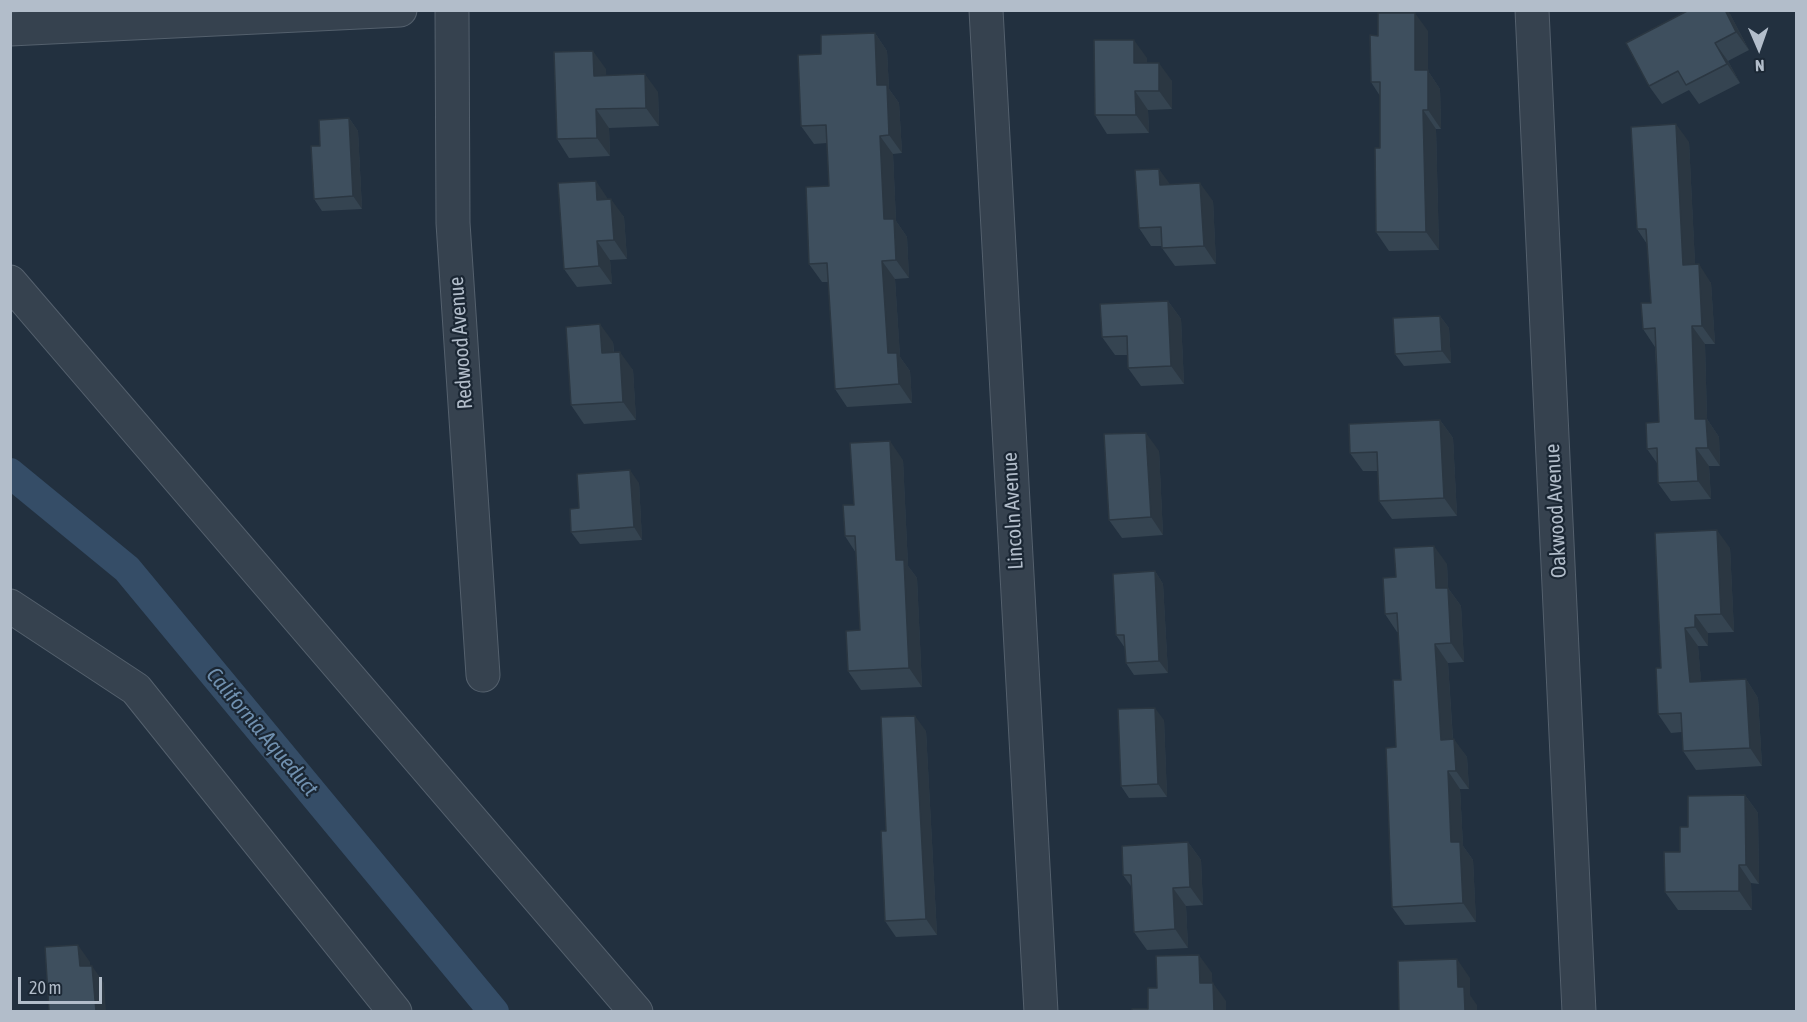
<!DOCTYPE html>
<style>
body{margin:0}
#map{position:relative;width:1807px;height:1022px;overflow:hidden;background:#22303f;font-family:"Asap Condensed",sans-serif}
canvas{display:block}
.frame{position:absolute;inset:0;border:12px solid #b2bdca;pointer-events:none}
.north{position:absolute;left:1729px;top:18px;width:60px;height:60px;-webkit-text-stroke:4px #1b2734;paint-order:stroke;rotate:178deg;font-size:16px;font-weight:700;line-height:24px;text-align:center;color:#b2bdca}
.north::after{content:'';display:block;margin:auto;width:21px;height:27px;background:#b2bdca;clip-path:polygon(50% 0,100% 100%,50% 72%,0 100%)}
.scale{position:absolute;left:18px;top:977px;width:84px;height:27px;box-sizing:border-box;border:3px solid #b2bdca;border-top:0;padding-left:8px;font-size:18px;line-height:21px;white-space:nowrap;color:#b2bdca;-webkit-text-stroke:4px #1b2734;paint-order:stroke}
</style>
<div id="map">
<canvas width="1807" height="1022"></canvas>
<div class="frame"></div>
<div class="north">N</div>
<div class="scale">20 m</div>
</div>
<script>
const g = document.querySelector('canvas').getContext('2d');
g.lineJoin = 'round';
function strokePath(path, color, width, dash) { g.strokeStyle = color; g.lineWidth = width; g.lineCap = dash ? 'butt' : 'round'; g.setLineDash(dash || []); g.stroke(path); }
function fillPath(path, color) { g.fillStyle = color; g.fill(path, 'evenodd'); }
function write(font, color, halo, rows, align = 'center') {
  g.font = font + ' "Asap Condensed",sans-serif'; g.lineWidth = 4.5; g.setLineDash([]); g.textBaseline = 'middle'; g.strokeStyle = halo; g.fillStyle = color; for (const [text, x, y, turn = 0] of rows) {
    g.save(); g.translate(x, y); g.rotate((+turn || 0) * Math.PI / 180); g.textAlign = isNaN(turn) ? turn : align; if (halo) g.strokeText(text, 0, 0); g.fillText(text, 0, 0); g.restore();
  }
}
const canal = new Path2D(`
 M 10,473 L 127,569 L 494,1012`);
const minor = new Path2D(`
 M 452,10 L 453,223 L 483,675
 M 986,10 L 1041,1012
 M 1532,10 L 1579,1012
 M 10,29 L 400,10
 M 10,282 L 636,1012
 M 10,606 L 136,689 L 395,1012`);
const wall = new Path2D(`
 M 1730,14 L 1749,50 L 1728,61 L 1740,83 L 1699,104 L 1689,90 L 1662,104 L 1649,86 Z
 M 1428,31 L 1428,71 L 1440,89 L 1441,129 L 1436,129 L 1439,250 L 1389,251 L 1376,232 L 1380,148 L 1380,96 L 1371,82 L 1378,36 Z
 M 875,33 L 887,51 L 889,89 L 899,103 L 902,153 L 893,154 L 896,221 L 907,237 L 909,278 L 895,279 L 900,357 L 910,371 L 912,403 L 847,407 L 835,389 L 828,282 L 822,282 L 809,264 L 829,186 L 827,143 L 814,144 L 801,126 L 821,54 Z
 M 1147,58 L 1147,63 L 1172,81 L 1172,109 L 1148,110 L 1149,133 L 1107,134 L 1095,115 Z
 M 606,69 L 606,75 L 658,92 L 659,126 L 609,128 L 610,156 L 569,158 L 557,139 Z
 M 349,118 L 358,131 L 362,209 L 322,211 L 314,199 L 320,146 Z
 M 1689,142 L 1695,264 L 1711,283 L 1715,344 L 1705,344 L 1707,419 L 1719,437 L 1720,466 L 1709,466 L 1711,499 L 1671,501 L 1658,483 L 1657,463 L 1647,449 L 1659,422 L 1655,347 L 1643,329 L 1651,303 L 1647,244 L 1637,229 Z
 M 1170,185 L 1213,201 L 1216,264 L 1175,266 L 1162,248 L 1162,246 L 1151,246 L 1139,228 Z
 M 608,199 L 624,217 L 627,259 L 610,260 L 612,284 L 577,287 L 564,269 Z
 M 1168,301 L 1181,319 L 1184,384 L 1141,386 L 1128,368 L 1128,355 L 1115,355 L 1102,337 Z
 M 1440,316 L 1449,328 L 1451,363 L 1404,366 L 1395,354 Z
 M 613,342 L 614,352 L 633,370 L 636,420 L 584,424 L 571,405 Z
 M 1440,420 L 1453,438 L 1457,516 L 1392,519 L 1379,501 L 1378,471 L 1363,471 L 1350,453 Z
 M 1159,451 L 1163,535 L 1122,538 L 1109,520 Z
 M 903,460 L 908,566 L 917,578 L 922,687 L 861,690 L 848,671 L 860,630 L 856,553 L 845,536 L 854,505 Z
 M 639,483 L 642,540 L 580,544 L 571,532 L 579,508 Z
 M 1730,548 L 1734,632 L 1708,633 L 1708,646 L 1698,646 L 1701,682 L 1746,679 L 1758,698 L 1762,766 L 1696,770 L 1683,751 L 1682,732 L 1671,733 L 1658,714 L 1661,668 Z
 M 1447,564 L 1448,588 L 1461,606 L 1464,662 L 1448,663 L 1453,739 L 1467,757 L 1469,789 L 1460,789 L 1463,846 L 1473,860 L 1476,922 L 1405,925 L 1392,907 L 1396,747 L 1401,680 L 1398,632 L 1397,632 L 1385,614 L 1396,577 Z
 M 1155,571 L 1163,584 L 1168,673 L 1134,675 L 1126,663 L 1125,648 L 1116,635 Z
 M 1164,720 L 1167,797 L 1129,798 L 1121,786 Z
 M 926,731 L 937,935 L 896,937 L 885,921 L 886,831 Z
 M 1745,795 L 1758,813 L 1759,884 L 1751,883 L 1752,910 L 1678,910 L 1665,892 L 1680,852 L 1688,827 Z
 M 1188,842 L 1201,860 L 1203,905 L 1186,906 L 1188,948 L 1147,950 L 1134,932 L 1131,886 L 1123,875 Z`);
const shadedWall = new Path2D(`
 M 1725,10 L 1727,10 L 1730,14 L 1749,50 L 1736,32 Z
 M 1415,13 L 1428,31 L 1428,71 L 1440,89 L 1441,129 L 1428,110 L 1415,70 Z
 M 875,33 L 887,51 L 889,89 L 899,103 L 902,153 L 889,135 L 877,85 Z
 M 1134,40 L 1147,58 L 1147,81 L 1134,63 Z
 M 1715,43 L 1728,61 L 1740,83 L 1727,64 Z
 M 593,51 L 606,69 L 607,94 L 594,76 Z
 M 1159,63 L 1172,81 L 1172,109 L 1159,91 Z
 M 645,74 L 658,92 L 659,126 L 646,108 Z
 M 1135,91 L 1148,110 L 1149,133 L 1136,115 Z
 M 596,109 L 609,128 L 610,156 L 597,138 Z
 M 1423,110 L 1436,129 L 1439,250 L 1426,232 Z
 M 349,118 L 358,131 L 362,209 L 353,196 Z
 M 1676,124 L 1689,142 L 1696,283 L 1683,265 Z
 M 880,136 L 893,154 L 896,221 L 907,237 L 909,278 L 896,260 L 884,219 Z
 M 1159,169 L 1172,187 L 1160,185 Z
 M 596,181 L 608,199 L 609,218 L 597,200 Z
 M 1200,183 L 1213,201 L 1216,264 L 1204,246 Z
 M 611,199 L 624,217 L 627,259 L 614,240 Z
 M 597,241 L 610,260 L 612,284 L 599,266 Z
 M 882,261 L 895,279 L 900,357 L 910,371 L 912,403 L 899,384 L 888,353 Z
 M 1699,264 L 1711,283 L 1715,344 L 1702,326 Z
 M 1168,301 L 1181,319 L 1184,384 L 1171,366 Z
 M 1440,316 L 1449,328 L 1451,363 L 1442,351 Z
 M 600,324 L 613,342 L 615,371 L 602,353 Z
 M 1692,326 L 1705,344 L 1707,419 L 1719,437 L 1720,466 L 1708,448 L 1695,419 Z
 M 620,352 L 633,370 L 636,420 L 623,402 Z
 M 1440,420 L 1453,438 L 1457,516 L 1444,498 Z
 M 1146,433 L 1159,451 L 1163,535 L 1151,517 Z
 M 890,441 L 903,460 L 908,566 L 917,578 L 922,687 L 909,668 L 896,560 Z
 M 1696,448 L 1709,466 L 1711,499 L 1698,481 Z
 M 630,470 L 639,483 L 642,540 L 634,527 Z
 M 1717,530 L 1730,548 L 1734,632 L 1721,614 Z
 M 1434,546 L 1447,564 L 1448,588 L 1461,606 L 1464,662 L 1451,643 L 1436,588 Z
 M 1155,571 L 1163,584 L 1168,673 L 1159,661 Z
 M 1695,615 L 1708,633 L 1708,646 L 1695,627 Z
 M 1685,628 L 1698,646 L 1703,701 L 1690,682 Z
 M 1435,644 L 1448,663 L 1454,758 L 1441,740 Z
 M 1746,679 L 1758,698 L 1762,766 L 1750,748 Z
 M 1155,708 L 1164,720 L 1167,797 L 1158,784 Z
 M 915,716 L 926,731 L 937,935 L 926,919 Z
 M 1454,739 L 1467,757 L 1469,789 L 1456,771 Z
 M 1448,771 L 1460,789 L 1463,846 L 1473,860 L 1476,922 L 1463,903 L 1451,842 Z
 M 1745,795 L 1758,813 L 1759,884 L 1746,865 Z
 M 1188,842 L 1201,860 L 1203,905 L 1190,887 Z
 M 1739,865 L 1751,883 L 1752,910 L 1739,891 Z
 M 1173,888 L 1186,906 L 1188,948 L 1175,929 Z
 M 78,945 L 90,962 L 91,984 L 80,966 Z
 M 1199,955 L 1212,973 L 1213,1001 L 1200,983 Z
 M 1457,959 L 1470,978 L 1470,995 L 1477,1005 L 1477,1011 L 1465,1011 L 1458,987 Z
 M 92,966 L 104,983 L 106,1011 L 96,1011 Z
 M 1213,983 L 1226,1001 L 1226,1011 L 1214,1011 Z`);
const building = new Path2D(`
 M 1689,10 L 1725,10 L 1736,32 L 1715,43 L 1727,64 L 1686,85 L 1678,71 L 1649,86 L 1626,43 Z
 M 1378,13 L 1415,13 L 1415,70 L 1428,70 L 1428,110 L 1423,110 L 1426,232 L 1376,232 L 1375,148 L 1380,148 L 1380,82 L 1371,82 L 1370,35 L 1378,36 Z
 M 875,33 L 877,85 L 887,85 L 889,135 L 880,136 L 884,219 L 894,219 L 896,260 L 882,261 L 888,353 L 897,353 L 899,384 L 835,389 L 827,263 L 809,264 L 806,187 L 829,186 L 826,125 L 801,126 L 798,55 L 821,54 L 821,35 Z
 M 1094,40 L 1134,40 L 1134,63 L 1159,63 L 1159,91 L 1135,91 L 1136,115 L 1095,115 Z
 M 593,51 L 594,76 L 645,74 L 646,108 L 596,109 L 597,138 L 557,139 L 554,52 Z
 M 349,118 L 353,196 L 314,199 L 311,146 L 320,146 L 319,120 Z
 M 1676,124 L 1683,265 L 1699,264 L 1702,326 L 1692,326 L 1695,419 L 1706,419 L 1708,448 L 1696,448 L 1698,481 L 1658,483 L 1657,448 L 1647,449 L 1646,423 L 1659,422 L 1655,328 L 1643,329 L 1641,303 L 1651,303 L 1646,229 L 1637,229 L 1631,127 Z
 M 1159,169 L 1160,185 L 1200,183 L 1204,246 L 1162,248 L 1161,227 L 1139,228 L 1135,170 Z
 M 596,181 L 597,200 L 611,199 L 614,240 L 597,241 L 599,266 L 564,269 L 558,183 Z
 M 1168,301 L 1171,366 L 1128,368 L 1127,336 L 1102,337 L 1100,304 Z
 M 1440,316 L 1442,351 L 1395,354 L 1393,318 Z
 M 600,324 L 602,353 L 620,352 L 623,402 L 571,405 L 566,327 Z
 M 1440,420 L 1444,498 L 1379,501 L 1377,452 L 1350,453 L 1349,424 Z
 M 1146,433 L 1151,517 L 1109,520 L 1104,434 Z
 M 890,441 L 896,560 L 904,560 L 909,668 L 848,671 L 846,631 L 860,630 L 855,536 L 845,536 L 843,505 L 854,505 L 850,443 Z
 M 630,470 L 634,527 L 571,532 L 570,509 L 579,508 L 577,474 Z
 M 1717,530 L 1721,614 L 1695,615 L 1695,627 L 1685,628 L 1690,682 L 1746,679 L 1750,748 L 1683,751 L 1681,713 L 1658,714 L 1656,668 L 1661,668 L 1655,533 Z
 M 1434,546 L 1436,588 L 1448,588 L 1451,643 L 1435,644 L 1441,740 L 1454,739 L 1456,771 L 1448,771 L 1451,842 L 1460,842 L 1463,903 L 1392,907 L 1386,748 L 1396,747 L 1393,680 L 1401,680 L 1397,613 L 1385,614 L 1383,578 L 1396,577 L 1394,548 Z
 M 1155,571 L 1159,661 L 1126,663 L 1124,635 L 1116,635 L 1113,574 Z
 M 1155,708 L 1158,784 L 1121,786 L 1118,709 Z
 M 915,716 L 926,919 L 885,921 L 881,831 L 886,831 L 881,717 Z
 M 1745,795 L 1746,865 L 1739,865 L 1739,891 L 1665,892 L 1664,852 L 1680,852 L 1680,827 L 1688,827 L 1688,796 Z
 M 1188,842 L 1190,887 L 1173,888 L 1175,929 L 1134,932 L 1131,875 L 1123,875 L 1122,846 Z
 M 78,945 L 80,966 L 92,966 L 96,1011 L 49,1011 L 45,947 Z
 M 1199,955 L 1200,983 L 1213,983 L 1214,1011 L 1132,1011 L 1132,1009 L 1148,1009 L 1148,988 L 1157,988 L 1156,956 Z
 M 1457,959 L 1458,987 L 1464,987 L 1465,1011 L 1399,1011 L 1398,961 Z`);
const streetNames = [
 ["Redwood Avenue",461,343,-94],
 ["Lincoln Avenue",1013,511,-93],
 ["Oakwood Avenue",1556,511,-93]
];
const waterNames = [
 ["California Aqueduct",262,732,50]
];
strokePath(canal, '#354d67', 30);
strokePath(minor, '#54606d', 35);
strokePath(minor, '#36424f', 33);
fillPath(wall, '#354451');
fillPath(shadedWall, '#2b3742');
fillPath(building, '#3e4f5e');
strokePath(building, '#2b3742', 1.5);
write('21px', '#b2bdca', '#1b2734', streetNames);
write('italic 22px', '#7090af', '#1b2734', waterNames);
</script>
